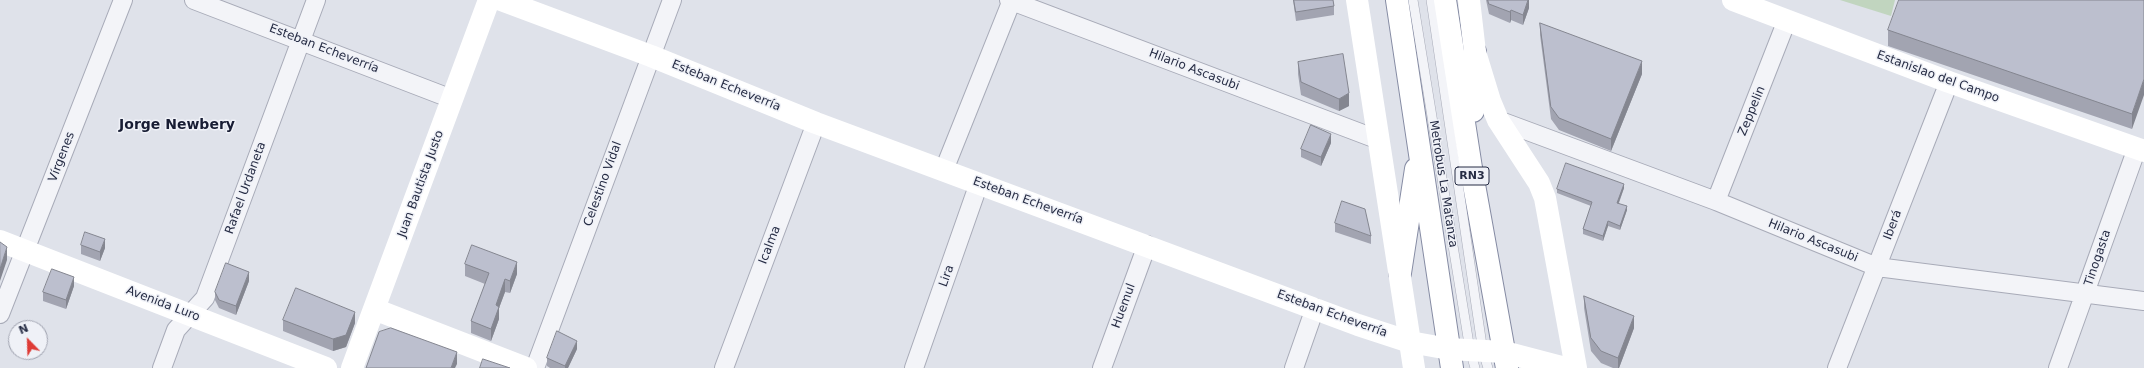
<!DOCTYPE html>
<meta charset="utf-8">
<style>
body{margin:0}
#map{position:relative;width:2144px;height:368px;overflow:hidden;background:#dfe2ea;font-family:"DejaVu Sans",sans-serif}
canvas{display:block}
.north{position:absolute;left:8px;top:320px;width:40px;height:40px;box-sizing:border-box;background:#eff1f7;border:1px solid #9fa2af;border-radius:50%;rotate:337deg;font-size:11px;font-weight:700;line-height:16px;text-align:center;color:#262c44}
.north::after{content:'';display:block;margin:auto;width:14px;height:18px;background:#de3b36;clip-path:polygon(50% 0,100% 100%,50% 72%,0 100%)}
</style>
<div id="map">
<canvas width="2144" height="368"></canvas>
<div class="north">N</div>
</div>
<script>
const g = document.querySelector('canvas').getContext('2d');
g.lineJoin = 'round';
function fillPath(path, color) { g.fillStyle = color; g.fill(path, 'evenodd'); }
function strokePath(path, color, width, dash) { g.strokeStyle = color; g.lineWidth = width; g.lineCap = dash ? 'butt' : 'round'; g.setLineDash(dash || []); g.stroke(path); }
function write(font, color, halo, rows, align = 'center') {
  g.font = font + ' "DejaVu Sans",sans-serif'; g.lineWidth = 3; g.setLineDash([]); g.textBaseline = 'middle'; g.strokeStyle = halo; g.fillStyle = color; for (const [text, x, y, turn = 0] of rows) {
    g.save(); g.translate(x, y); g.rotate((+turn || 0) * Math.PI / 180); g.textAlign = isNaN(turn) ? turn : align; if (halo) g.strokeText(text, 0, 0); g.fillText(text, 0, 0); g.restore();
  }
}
const green = new Path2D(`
 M 1840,0 L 1895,0 L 1891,16 Z`);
const lane = new Path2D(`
 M 1413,0 L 1470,350 L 1475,368
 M 1431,0 L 1483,352 L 1488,368`);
const street = new Path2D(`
 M 194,0 L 452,99
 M 1009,0 L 1379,140
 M 1498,120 L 1716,201 L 1877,267 L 2144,301
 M 944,170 L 1012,0
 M 1716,201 L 1787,20
 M 0,314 L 123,0
 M 162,368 L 176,330 L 205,298 L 316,0
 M 535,368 L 672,0
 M 724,368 L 816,123
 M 914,368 L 979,183
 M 1102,368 L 1147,245
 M 1294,368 L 1315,308
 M 1837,368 L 1949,82
 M 2058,368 L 2137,148`);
const secondary = new Path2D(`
 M 501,0 L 651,56 L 816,123 L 1358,325 L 1410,342 L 1449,349 L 1504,352 L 1565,368
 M 1357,0 L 1414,368
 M 1469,0 L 1475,52 L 1490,101 L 1498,120 L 1539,183 L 1545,198 L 1576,368
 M 1733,0 L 1949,82 L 2144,151
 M 0,241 L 326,368
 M 374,309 L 526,368
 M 352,368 L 489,0`);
const highway = new Path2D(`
 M 1397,0 L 1452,368
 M 1445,0 L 1471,168 L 1507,368
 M 1473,111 L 1475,52
 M 1400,273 L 1416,169`);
const wall = new Path2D(`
 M 1293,0 L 1333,0 L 1334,6 L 1334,15 L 1296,21 Z
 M 1486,0 L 1529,0 L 1529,8 L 1523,25 L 1511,20 L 1510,23 L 1489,14 Z
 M 2144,0 L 2132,129 L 1888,46 L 1888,30 Z
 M 1540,23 L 1642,74 L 1611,151 L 1559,130 L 1551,119 L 1540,35 Z
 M 1298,62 L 1349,106 L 1339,111 L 1301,95 L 1298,74 Z
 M 1331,143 L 1321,166 L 1301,157 L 1301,149 Z
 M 1624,188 L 1619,203 L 1627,210 L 1620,230 L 1608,226 L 1603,241 L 1583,234 L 1583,229 L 1591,206 L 1557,193 L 1557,189 Z
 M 1335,223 L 1371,236 L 1371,244 L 1335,232 Z
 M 81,245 L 105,248 L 100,261 L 81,254 Z
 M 465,264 L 517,274 L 510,293 L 505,292 L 499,308 L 499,319 L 491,341 L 471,333 L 471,321 L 485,284 L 465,276 Z
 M 249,281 L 236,315 L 219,308 L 215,300 L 215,292 Z
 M 74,286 L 66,309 L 43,301 L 43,292 Z
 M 1584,296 L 1634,328 L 1619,368 L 1613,368 L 1601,363 L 1591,351 L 1584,308 Z
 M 283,320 L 355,323 L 346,347 L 333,351 L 283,331 Z
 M 577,349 L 568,368 L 550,368 L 547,366 L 547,358 Z`);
const shadedWall = new Path2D(`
 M 1528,0 L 1529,0 L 1529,8 L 1523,25 L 1523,15 Z
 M 1511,10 L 1511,20 L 1510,23 L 1510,12 Z
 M 1642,61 L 1642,74 L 1611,151 L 1611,139 Z
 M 2144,79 L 2144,95 L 2132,129 L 2132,114 Z
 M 1349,93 L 1349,106 L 1339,111 L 1339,99 Z
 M 1331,134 L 1331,143 L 1321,166 L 1321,157 Z
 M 1624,184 L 1624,188 L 1617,207 L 1617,203 Z
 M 1627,206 L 1627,210 L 1620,230 L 1620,226 Z
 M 1608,221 L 1608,226 L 1603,241 L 1603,236 Z
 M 105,239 L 105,248 L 100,261 L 100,252 Z
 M 7,247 L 7,260 L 0,281 L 0,269 Z
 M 517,262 L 517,274 L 510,293 L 510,281 Z
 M 249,272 L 249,281 L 236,315 L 236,306 Z
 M 74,277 L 74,286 L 66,309 L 66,300 Z
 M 505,279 L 505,292 L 499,308 L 499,319 L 491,341 L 491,329 L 496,305 Z
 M 355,312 L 355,323 L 346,347 L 333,351 L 333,339 Z
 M 1634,316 L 1634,328 L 1619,368 L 1618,368 L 1618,358 Z
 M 577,341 L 577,349 L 568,368 L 565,368 L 565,366 Z
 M 457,352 L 457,364 L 455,368 L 451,368 Z`);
const building = new Path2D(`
 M 1294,0 L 1333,0 L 1334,6 L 1296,12 Z
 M 1488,0 L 1528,0 L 1523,15 L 1511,10 L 1510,12 L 1489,4 Z
 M 1899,0 L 2144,0 L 2144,79 L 2132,114 L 1888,30 Z
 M 1540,23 L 1642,61 L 1611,139 L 1559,118 L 1551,107 Z
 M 1343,54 L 1349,93 L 1339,99 L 1301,82 L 1298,62 Z
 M 1311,125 L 1331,134 L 1321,157 L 1301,149 Z
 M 1566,163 L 1624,184 L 1617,203 L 1627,206 L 1620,226 L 1608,221 L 1603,236 L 1583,229 L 1592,202 L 1557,189 Z
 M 1342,201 L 1365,209 L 1371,236 L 1335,223 Z
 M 85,232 L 105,239 L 100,252 L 81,245 Z
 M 0,242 L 7,247 L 0,269 Z
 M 472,245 L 517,262 L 510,281 L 505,279 L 496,305 L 499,307 L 491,329 L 471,321 L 489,273 L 465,264 Z
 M 226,263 L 249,272 L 236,306 L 219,300 L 215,292 Z
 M 52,269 L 74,277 L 66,300 L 43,292 Z
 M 296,288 L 355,312 L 346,335 L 333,339 L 283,320 Z
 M 1584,296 L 1634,316 L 1618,358 L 1601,351 L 1591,338 Z
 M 391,328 L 457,352 L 451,368 L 366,368 L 379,332 Z
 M 557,331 L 577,341 L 565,366 L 547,358 Z
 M 483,359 L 510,368 L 480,368 Z`);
const shields = [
 [1472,176,34]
];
const shieldNames = [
 ["RN3",1472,176]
];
const streetNames = [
 ["Esteban Echeverría",324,49,21],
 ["Hilario Ascasubi",1194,70,21],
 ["Estanislao del Campo",1938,77,20],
 ["Esteban Echeverría",726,86,22],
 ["Zeppelin",1752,111,-68],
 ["Vírgenes",62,157,-69],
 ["Juan Bautista Justo",421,184,-70],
 ["Celestino Vidal",603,184,-70],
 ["Metrobus La Matanza",1443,184,81],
 ["Rafael Urdaneta",246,188,-70],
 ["Esteban Echeverría",1028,201,20],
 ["Iberá",1893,225,-69],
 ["Hilario Ascasubi",1813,241,22],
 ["Icalma",770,245,-69],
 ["Tinogasta",2098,258,-71],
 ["Lira",947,276,-71],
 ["Avenida Luro",163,304,21],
 ["Huemul",1124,306,-70],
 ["Esteban Echeverría",1332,314,20]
];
const quarterNames = [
 ["Jorge Newbery",177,125]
];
fillPath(green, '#c1d5bf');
strokePath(lane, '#a8abb8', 10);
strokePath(street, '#a8abb8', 20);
strokePath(highway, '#858ba3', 24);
strokePath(lane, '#f3f4f8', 9);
strokePath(street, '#f3f4f8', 18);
strokePath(secondary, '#fff', 22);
strokePath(highway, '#fff', 22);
fillPath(wall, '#a2a4b1');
fillPath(shadedWall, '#848690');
fillPath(building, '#bcbfce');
strokePath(building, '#848690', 1);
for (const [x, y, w] of shields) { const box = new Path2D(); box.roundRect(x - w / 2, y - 9, w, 18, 3); g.fillStyle = '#eff1f7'; g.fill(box); strokePath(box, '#262c44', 1); }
write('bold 11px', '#262c44', null, shieldNames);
write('12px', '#262c44', '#eff1f7', streetNames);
write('bold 14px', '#181d34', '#eff1f7', quarterNames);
</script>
